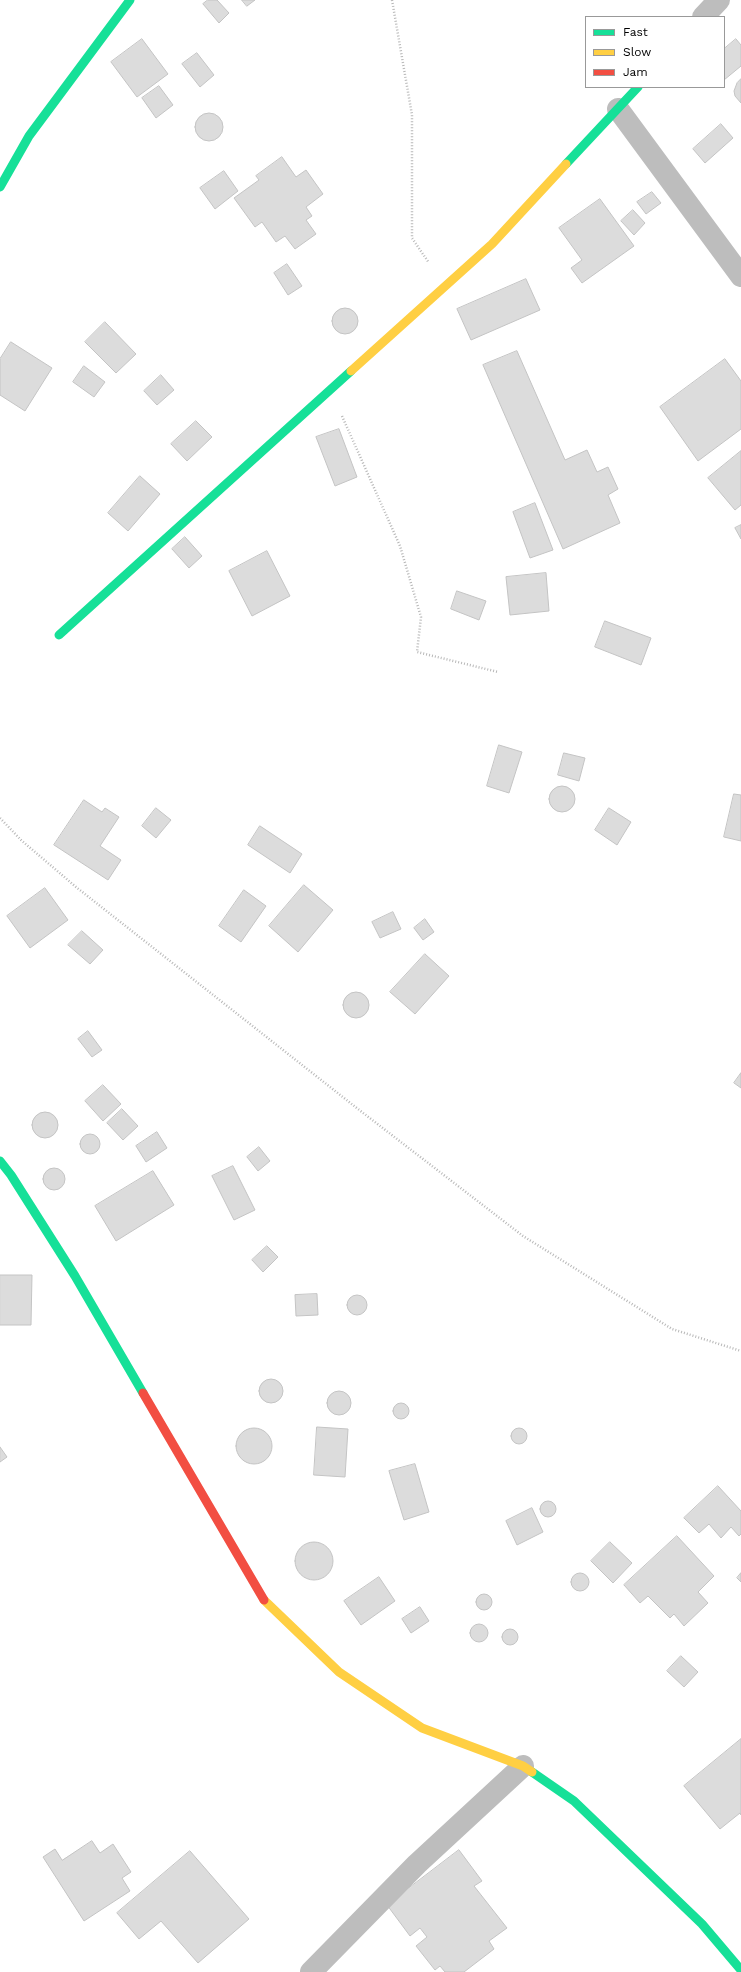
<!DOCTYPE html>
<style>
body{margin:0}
#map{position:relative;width:741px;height:1972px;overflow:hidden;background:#fff;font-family:"Work Sans",sans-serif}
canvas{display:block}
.legend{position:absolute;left:585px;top:16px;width:140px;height:72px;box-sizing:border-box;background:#fff;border:1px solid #999;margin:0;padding:5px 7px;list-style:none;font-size:12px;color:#000}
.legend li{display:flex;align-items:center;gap:8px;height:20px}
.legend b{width:20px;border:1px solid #999}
</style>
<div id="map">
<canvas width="741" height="1972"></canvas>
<ul class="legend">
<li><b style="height:5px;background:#16e098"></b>Fast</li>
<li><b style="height:5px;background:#ffcf43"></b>Slow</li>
<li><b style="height:5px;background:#f24e42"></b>Jam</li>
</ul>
</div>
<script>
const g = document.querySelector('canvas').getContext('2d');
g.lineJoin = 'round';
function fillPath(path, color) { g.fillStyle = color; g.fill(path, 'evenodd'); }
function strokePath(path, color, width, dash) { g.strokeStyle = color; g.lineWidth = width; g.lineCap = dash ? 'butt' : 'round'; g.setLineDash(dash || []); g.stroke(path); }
const building = new Path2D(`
 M 208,0 L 217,0 L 229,13 L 219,23 L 203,4 Z
 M 242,0 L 255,0 L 247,6 Z
 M 142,39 L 168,74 L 137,97 L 111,62 Z
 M 736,39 L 741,45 L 741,66 L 724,80 L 724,49 Z
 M 197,53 L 214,75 L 200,87 L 182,64 Z
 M 741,79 L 741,103 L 735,96 L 734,91 L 737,83 Z
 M 159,86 L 173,105 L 156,118 L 142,98 Z
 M195 127a14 14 0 1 1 28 0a14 14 0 1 1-28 0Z
 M 721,124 L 733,138 L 705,163 L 693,149 Z
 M 282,157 L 296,177 L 306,170 L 323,194 L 306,207 L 312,216 L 306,220 L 316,234 L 295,249 L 285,236 L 276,242 L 262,222 L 255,227 L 234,198 L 259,180 L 256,176 Z
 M 224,171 L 238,191 L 215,209 L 200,188 Z
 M 652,192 L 661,203 L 646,214 L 637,202 Z
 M 600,199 L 634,246 L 582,283 L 571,268 L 582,260 L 559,228 Z
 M 633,210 L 645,223 L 634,235 L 621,221 Z
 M 287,264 L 302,286 L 288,295 L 274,273 Z
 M 526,279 L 540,310 L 471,340 L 457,309 Z
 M332 321a13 13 0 1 1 26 0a13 13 0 1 1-26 0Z
 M 105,322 L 136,354 L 116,373 L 85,342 Z
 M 11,342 L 52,368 L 25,411 L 0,395 L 0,359 Z
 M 517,351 L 565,460 L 587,450 L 597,472 L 608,467 L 618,489 L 608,495 L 620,523 L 563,549 L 483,365 Z
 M 725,359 L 741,381 L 741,429 L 698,461 L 660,407 Z
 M 84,366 L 105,382 L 94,397 L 73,382 Z
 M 161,375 L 174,390 L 157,405 L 144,391 Z
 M 196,421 L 212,437 L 187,461 L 171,444 Z
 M 339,429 L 357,477 L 335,486 L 316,437 Z
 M 741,451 L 741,505 L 735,510 L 708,478 Z
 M 140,476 L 160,494 L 128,531 L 108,513 Z
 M 535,503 L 553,550 L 530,558 L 513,512 Z
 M 741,525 L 741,539 L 735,528 Z
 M 185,537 L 202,556 L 189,568 L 172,549 Z
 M 267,551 L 290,596 L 252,616 L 229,571 Z
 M 546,573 L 549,611 L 510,615 L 506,577 Z
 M 457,591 L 486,601 L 479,620 L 451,609 Z
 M 605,621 L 651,638 L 641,665 L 595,647 Z
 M 499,745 L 522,752 L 509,793 L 487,786 Z
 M 564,753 L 585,758 L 579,781 L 558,775 Z
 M549 799a13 13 0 1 1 26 0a13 13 0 1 1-26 0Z
 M 734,794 L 741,795 L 741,841 L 724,837 Z
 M 84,800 L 102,812 L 105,808 L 119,817 L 100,846 L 121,860 L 108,880 L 54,845 Z
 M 156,808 L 171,820 L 156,838 L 142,826 Z
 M 609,808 L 631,822 L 617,845 L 595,830 Z
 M 260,826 L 302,854 L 290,873 L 248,845 Z
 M 304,885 L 333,910 L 298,952 L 269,926 Z
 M 45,888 L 68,920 L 30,948 L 7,916 Z
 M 244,890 L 266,906 L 241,942 L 219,926 Z
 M 393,912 L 401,929 L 380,938 L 372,922 Z
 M 425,919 L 434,932 L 423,940 L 414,928 Z
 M 82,931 L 103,950 L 90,964 L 68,945 Z
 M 425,954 L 449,976 L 415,1014 L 390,992 Z
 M343 1005a13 13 0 1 1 26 0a13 13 0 1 1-26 0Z
 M 88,1031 L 102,1050 L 92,1057 L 78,1039 Z
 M 741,1073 L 741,1088 L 734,1083 Z
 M 103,1085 L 121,1104 L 103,1121 L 85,1101 Z
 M 122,1109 L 138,1126 L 123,1140 L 107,1123 Z
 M32 1125a13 13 0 1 1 26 0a13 13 0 1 1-26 0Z
 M 157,1132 L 167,1148 L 146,1162 L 136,1146 Z
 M80 1144a10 10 0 1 1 20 0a10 10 0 1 1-20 0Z
 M 259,1147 L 270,1161 L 258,1171 L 247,1157 Z
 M 233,1166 L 255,1210 L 234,1220 L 212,1176 Z
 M43 1179a11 11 0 1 1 22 0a11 11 0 1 1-22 0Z
 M 153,1171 L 174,1205 L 116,1241 L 95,1206 Z
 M 267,1246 L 278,1257 L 263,1272 L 252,1260 Z
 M 0,1275 L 32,1275 L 31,1325 L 0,1325 Z
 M 317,1294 L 318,1315 L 296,1316 L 295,1295 Z
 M347 1305a10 10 0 1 1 20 0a10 10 0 1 1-20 0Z
 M259 1391a12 12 0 1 1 24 0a12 12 0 1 1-24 0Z
 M327 1403a12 12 0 1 1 24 0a12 12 0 1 1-24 0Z
 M393 1411a8 8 0 1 1 16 0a8 8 0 1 1-16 0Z
 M 317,1427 L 348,1429 L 345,1477 L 314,1475 Z
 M236 1446a18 18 0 1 1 36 0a18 18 0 1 1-36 0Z
 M511 1436a8 8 0 1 1 16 0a8 8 0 1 1-16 0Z
 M 0,1447 L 7,1457 L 0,1462 Z
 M 415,1464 L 429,1512 L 404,1520 L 389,1471 Z
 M 718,1486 L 741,1511 L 741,1534 L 739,1536 L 731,1527 L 721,1538 L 709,1524 L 699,1533 L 684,1518 Z
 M540 1509a8 8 0 1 1 16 0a8 8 0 1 1-16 0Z
 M 532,1508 L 543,1532 L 517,1545 L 506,1521 Z
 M 677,1536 L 714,1576 L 698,1592 L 708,1603 L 684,1626 L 674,1614 L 670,1618 L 648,1596 L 640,1603 L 624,1585 Z
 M 610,1542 L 632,1563 L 613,1583 L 591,1561 Z
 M295 1561a19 19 0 1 1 38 0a19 19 0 1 1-38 0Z
 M571 1582a9 9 0 1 1 18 0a9 9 0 1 1-18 0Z
 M 741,1573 L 741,1582 L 737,1578 Z
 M 379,1577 L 395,1601 L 361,1625 L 344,1601 Z
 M476 1602a8 8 0 1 1 16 0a8 8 0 1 1-16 0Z
 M 420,1607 L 429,1621 L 411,1633 L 402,1619 Z
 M470 1633a9 9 0 1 1 18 0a9 9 0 1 1-18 0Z
 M502 1637a8 8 0 1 1 16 0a8 8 0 1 1-16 0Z
 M 681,1656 L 698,1672 L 684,1687 L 667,1671 Z
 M 741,1739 L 741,1815 L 740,1813 L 720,1829 L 684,1786 Z
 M 92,1841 L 100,1853 L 113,1844 L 131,1872 L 122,1878 L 130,1891 L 84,1921 L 43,1857 L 55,1849 L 62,1860 Z
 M 459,1850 L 482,1881 L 474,1886 L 507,1928 L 489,1941 L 494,1949 L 464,1972 L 445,1972 L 440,1966 L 435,1970 L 416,1946 L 427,1937 L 420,1928 L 410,1936 L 387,1905 Z
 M 190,1851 L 249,1919 L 198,1963 L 161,1921 L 139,1939 L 117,1913 Z`);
const path = new Path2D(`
 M 392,0 L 412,115 L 412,238 L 429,263
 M 342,416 L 400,546 L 421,617 L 417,652 L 498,672
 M 0,818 L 21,840 L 76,887 L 358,1109 L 523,1236 L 672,1329 L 741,1351`);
const street = new Path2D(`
 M 703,17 L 719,0
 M 618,109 L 741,276
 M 311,1972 L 417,1864 L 523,1766`);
const fast = new Path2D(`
 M 566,164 L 638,87
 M 0,187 L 29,136 L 130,0
 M 59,635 L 351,371
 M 0,1161 L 11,1175 L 75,1276 L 143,1393
 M 532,1772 L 574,1801 L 702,1924 L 741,1970`);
const slow = new Path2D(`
 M 351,371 L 492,244 L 566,164
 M 264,1600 L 339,1672 L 422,1728 L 523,1766 L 532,1772`);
const jam = new Path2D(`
 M 143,1393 L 264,1600`);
fillPath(building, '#dcdcdc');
strokePath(building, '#c4c4c4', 1);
strokePath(path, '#b8b8b8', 2.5, [1, 2]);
strokePath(street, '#bdbdbd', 22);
strokePath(fast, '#16e098', 9);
strokePath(slow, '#ffcf43', 9);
strokePath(jam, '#f24e42', 9);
</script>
